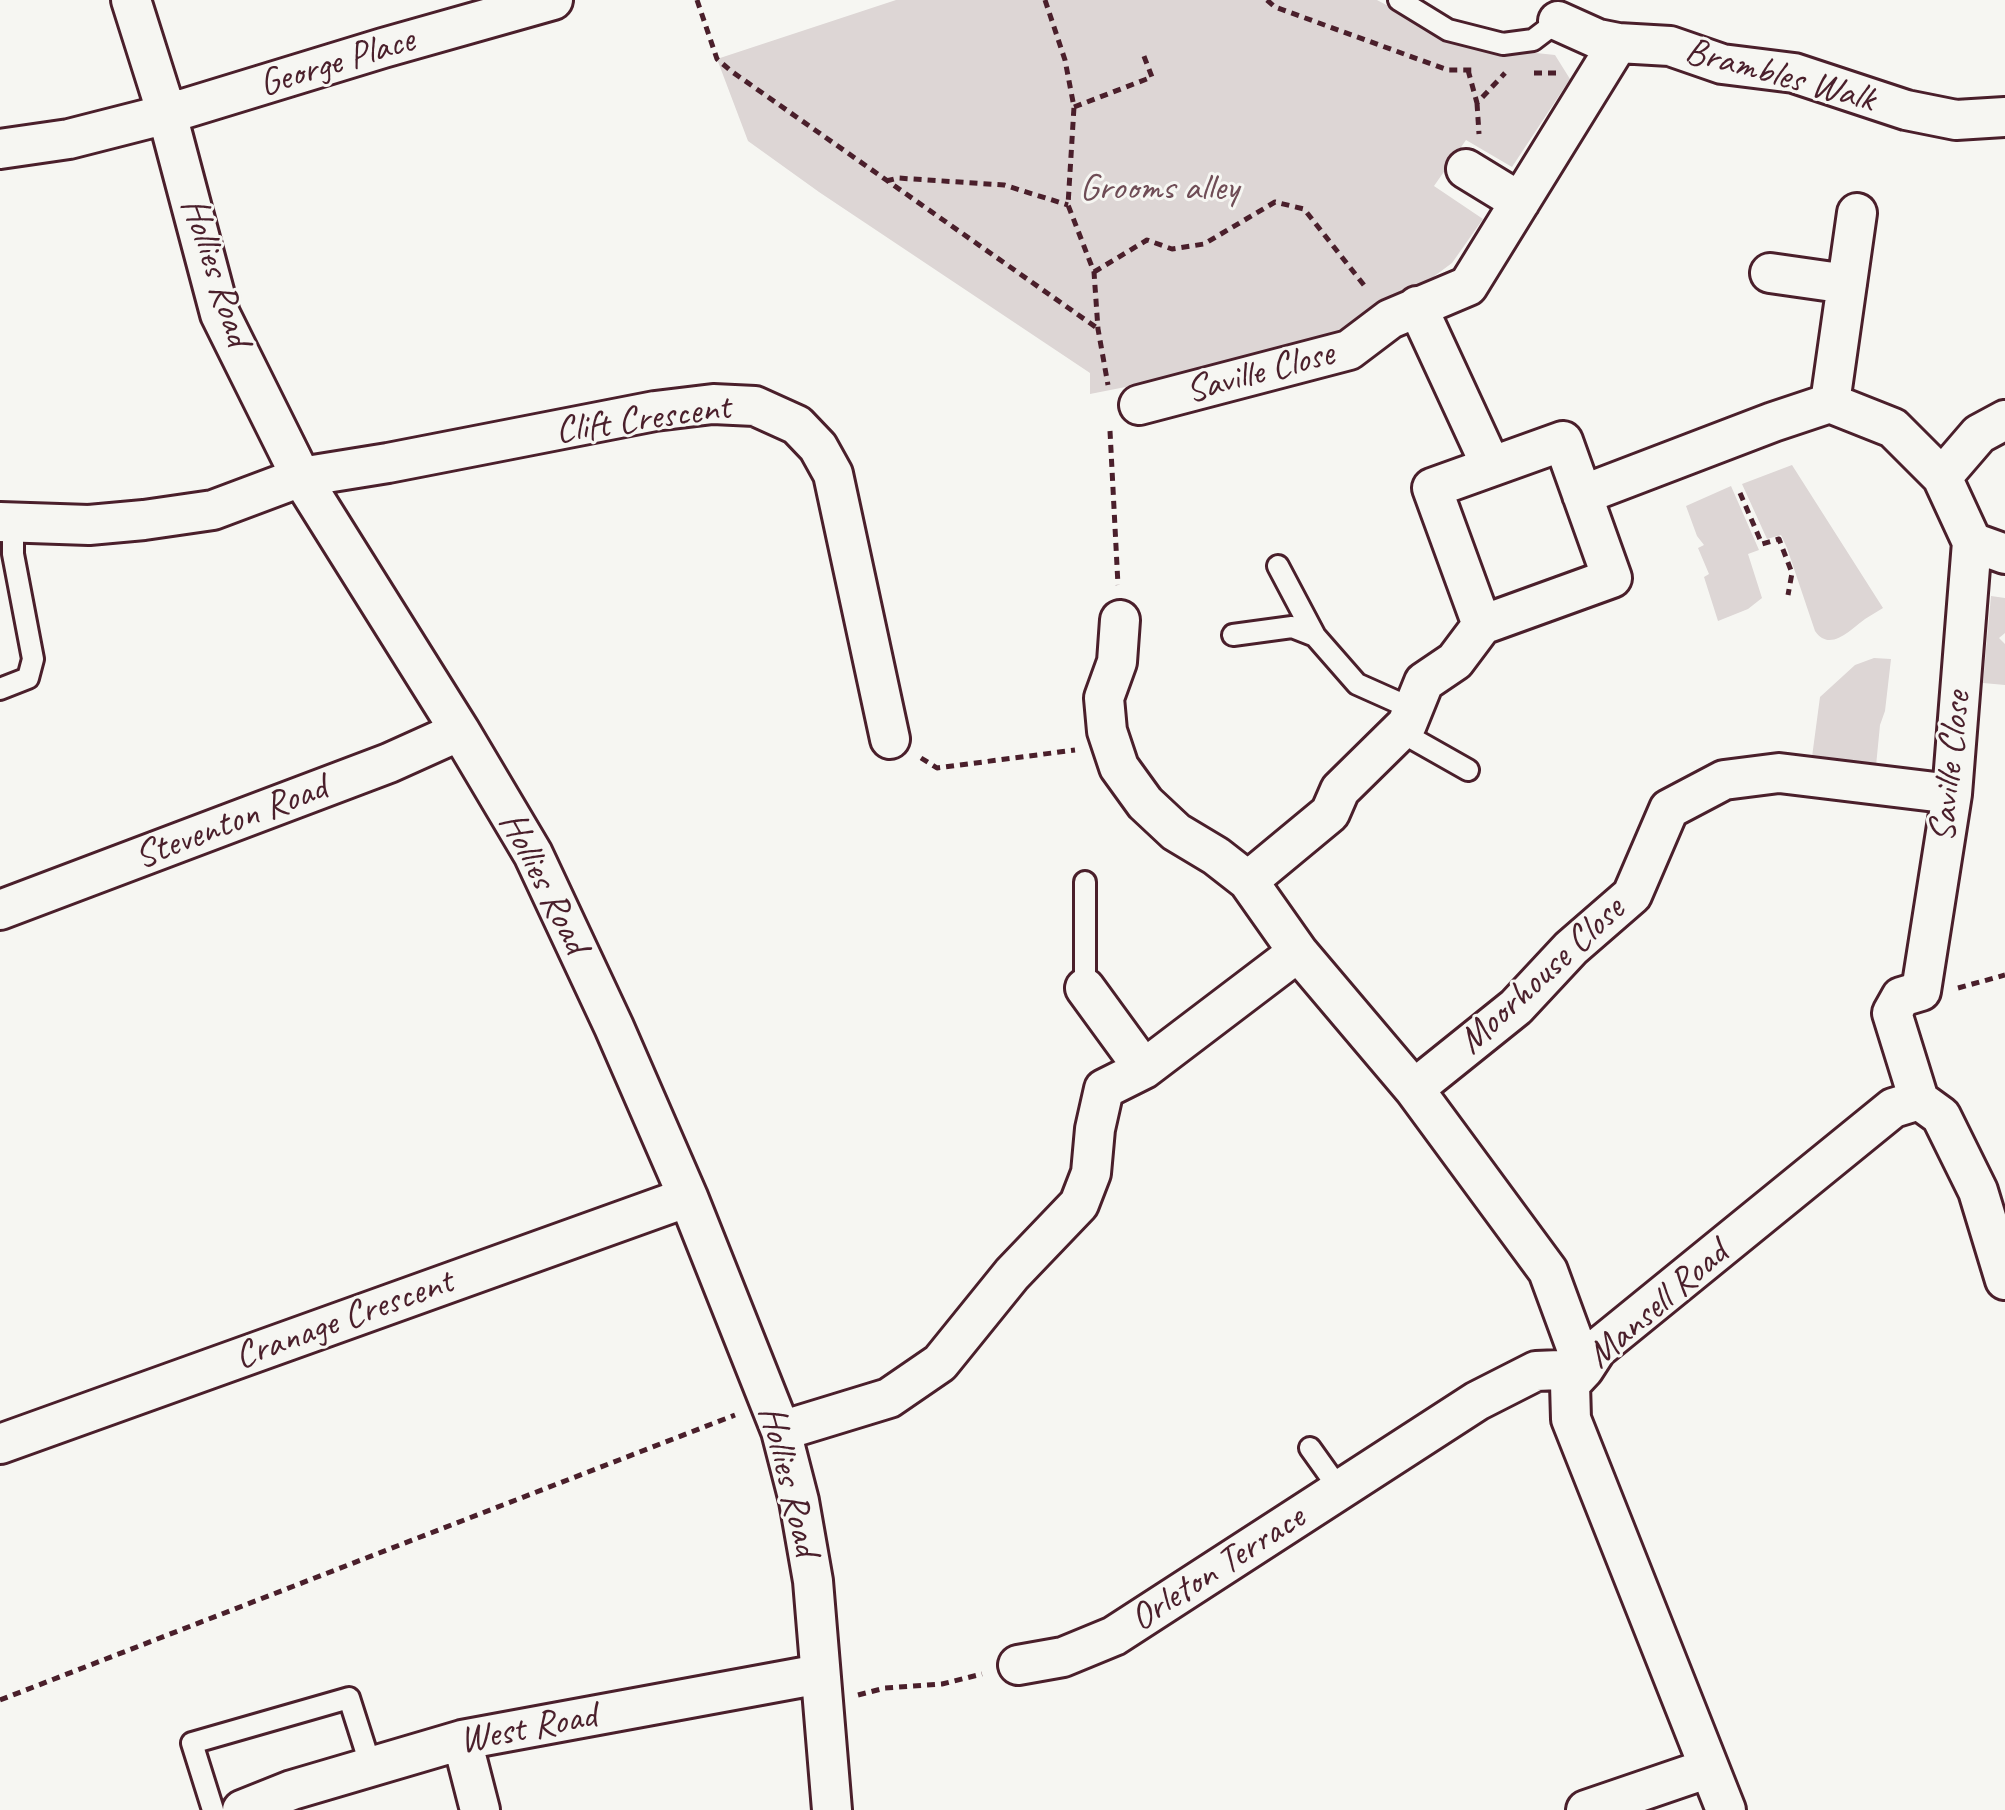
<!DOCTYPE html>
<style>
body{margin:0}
canvas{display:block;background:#f6f6f2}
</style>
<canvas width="2005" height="1810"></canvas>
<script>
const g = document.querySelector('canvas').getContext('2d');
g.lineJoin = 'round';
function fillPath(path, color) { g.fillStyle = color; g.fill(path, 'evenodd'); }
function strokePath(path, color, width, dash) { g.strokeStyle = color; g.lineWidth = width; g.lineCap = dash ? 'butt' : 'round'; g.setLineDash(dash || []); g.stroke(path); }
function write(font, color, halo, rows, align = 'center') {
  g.font = font + ' Caveat,sans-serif'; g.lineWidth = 6; g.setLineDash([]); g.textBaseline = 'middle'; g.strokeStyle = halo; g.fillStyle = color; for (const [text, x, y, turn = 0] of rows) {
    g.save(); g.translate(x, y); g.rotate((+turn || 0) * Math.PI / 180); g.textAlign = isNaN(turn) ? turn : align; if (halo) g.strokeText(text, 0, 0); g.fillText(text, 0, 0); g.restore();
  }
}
const green = new Path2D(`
 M 896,0 L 1377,0 L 1461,45 L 1555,55 L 1570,79 L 1512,167 L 1466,140 L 1434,186 L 1483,219 L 1452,263 L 1413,292 L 1350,330 L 1309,348 L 1222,368 L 1090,394 L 1090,373 L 819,192 L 748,141 L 717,59 Z
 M 1792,465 L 1883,608 C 1877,612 1871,615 1865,619 C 1851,629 1830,653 1815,631 L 1787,548 L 1781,535 L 1767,539 L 1742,484 Z
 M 1731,486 L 1759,550 L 1748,554 L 1762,598 L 1748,609 L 1718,621 L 1704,577 L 1709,574 L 1698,548 L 1704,545 L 1697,536 L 1686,506 Z
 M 1991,596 L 2005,598 L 2005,633 L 1999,638 L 2005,644 L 2005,685 L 1983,683 Z
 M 1874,658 L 1891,659 L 1885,711 L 1880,725 L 1876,766 L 1812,757 L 1820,697 L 1855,665 Z`);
const path = new Path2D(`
 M 697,0 L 717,59 L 731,71 L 1097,328
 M 1045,0 L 1065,60 L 1074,107 L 1068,205 L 1094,272 L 1098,329 L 1108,385
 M 1267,0 L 1275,7 L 1448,70 L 1476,70
 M 1468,70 L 1477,103 L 1505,73
 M 1534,73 L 1556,73
 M 1477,103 L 1479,134
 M 1074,107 L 1152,77 L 1142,51
 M 886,181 L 898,178 L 1004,185 L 1068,205
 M 1094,272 L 1147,240 L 1172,249 L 1204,244 L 1275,202 L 1304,209 L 1367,289
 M 1110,431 L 1118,585
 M 1740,493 L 1762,544 L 1779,539 L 1792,573 L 1788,595
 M 921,758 L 937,768 L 1075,750
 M 1958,988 L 2005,975
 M 858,1695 L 885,1688 L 942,1684 L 982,1674
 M 0,1700 L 735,1415`);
const service = new Path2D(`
 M 1399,0 L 1448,30 L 1503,44 L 1533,40 L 1558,21
 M 1278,566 L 1315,636 L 1357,684 L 1413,709
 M 1233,635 L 1292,627 L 1315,636
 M 0,689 L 28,678 L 33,659 L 13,554 L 13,522
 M 1402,728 L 1415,740 L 1468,770
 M 1085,882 L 1085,988
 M 1310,1448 L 1340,1490
 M 213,1810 L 192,1743 L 349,1698 L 371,1767`);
const minor = new Path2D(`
 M 131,0 L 167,114 L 220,314 L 301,477 L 460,731 L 533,854 L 614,1027 L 688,1197 L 781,1431 L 799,1501 L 813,1581 L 832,1810
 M 1558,21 L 1598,39 L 1618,43 L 1670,46 L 1722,64 L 1794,73 L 1906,110 L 1956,120 L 2005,117
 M 0,149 L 69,139 L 167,114 L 383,48 L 553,0
 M 1466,169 L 1520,202
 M 1770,273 L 1847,284
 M 1417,306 L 1491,466
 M 1830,403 L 1857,213
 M 1139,405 L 1349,350 L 1390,319 L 1468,286 L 1618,43
 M 1563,441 L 1612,578 L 1482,625 L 1432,488 Z
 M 1942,477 L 1979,434 L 2005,420
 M 1582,495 L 1773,422 L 1830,403 L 1893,428 L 1942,477 L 1972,542 L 2005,554
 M 0,522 L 89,525 L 144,520 L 213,510 L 301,477 L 388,463 L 655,411 L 713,404 L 755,406 L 797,425 L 818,447 L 833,474 L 890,739
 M 1248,881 L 1330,813 L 1340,790 L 1407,724 L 1424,682 L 1455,661 L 1482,625
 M 0,910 L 389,763 L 460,731
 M 1085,988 L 1144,1069
 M 1414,1089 L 1516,1007 L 1571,948 L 1632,895 L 1669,809 L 1724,780 L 1779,773 L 1952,794
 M 1919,1100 L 1892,1013 L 1901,997 L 1921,991 L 1952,794 L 1972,542
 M 1919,1100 L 1941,1116 L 1978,1191 L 2005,1280
 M 781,1431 L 889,1398 L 940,1363 L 1012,1274 L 1079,1204 L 1091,1173 L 1095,1129 L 1104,1089 L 1144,1069 L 1298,952
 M 0,1444 L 688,1197
 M 1018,1665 L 1063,1657 L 1114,1636 L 1477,1401 L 1536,1371 L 1584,1369 L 1548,1271 L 1414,1089 L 1298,952 L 1248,881 L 1216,856 L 1176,832 L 1145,803 L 1119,767 L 1107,731 L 1104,698 L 1117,662 L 1120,620
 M 462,1740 L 480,1810
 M 242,1810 L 292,1790 L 462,1740 L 820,1674
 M 1586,1810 L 1709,1768
 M 1726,1810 L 1571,1419 L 1570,1384 L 1584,1369 L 1597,1349 L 1893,1108 L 1919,1100`);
const streetNames = [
 ["George Place",337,63,-17],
 ["Brambles Walk",1780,76,15],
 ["Hollies Road",215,272,72],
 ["Saville Close",1260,373,-15],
 ["Clift Crescent",643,420,-8],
 ["Saville Close",1951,767,-84],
 ["Steventon Road",231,823,-21],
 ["Hollies Road",543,883,63],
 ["Moorhouse Close",1542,976,-43],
 ["Mansell Road",1658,1305,-41],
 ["Cranage Crescent",344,1320,-20],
 ["Hollies Road",788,1481,76],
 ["Orleton Terrace",1218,1569,-33],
 ["West Road",528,1729,-11]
];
const parkNames = [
 ["Grooms alley",1159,189]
];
fillPath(green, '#ddd6d5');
strokePath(service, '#4a1f2b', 26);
strokePath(minor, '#4a1f2b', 44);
strokePath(path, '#4a1f2b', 5, [8, 6]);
strokePath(service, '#f6f6f2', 20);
strokePath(minor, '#f6f6f2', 38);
write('38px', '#4a1f2b', '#f6f6f2', streetNames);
write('38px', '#6f4d56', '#f6f6f2', parkNames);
</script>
